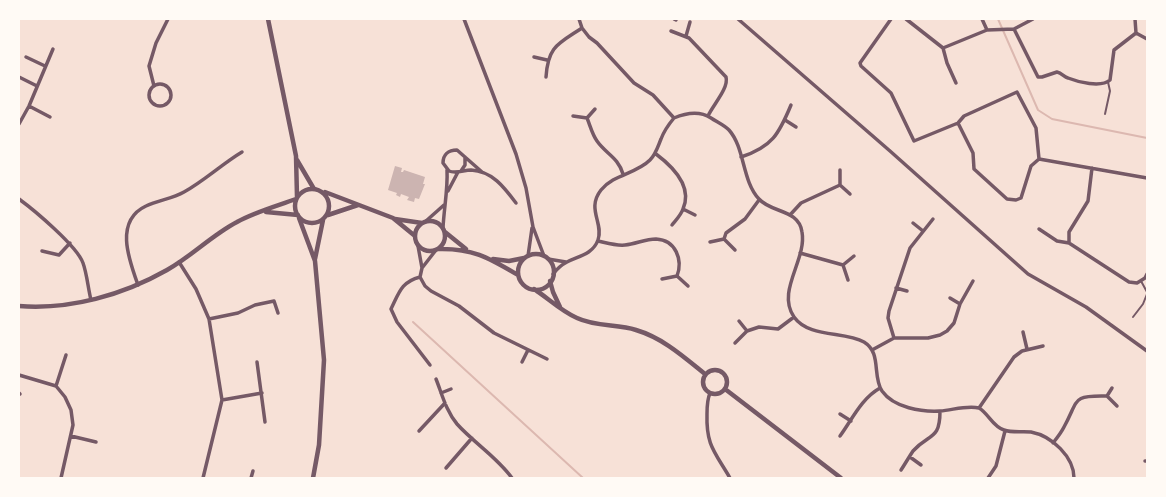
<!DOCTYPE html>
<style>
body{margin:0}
#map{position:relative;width:1166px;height:497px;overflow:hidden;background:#f7e1d7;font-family:"IBM Plex Sans",sans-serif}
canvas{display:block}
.frame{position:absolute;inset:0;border:20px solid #fffaf5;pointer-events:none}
</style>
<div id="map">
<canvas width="1166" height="497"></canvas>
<div class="frame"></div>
</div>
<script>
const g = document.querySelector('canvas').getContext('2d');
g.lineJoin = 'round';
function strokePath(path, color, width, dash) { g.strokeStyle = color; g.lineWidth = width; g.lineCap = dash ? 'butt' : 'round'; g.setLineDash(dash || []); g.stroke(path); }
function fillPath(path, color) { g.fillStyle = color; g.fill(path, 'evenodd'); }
const stream = new Path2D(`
 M 998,19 L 1038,110 L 1052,119 L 1147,138
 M 413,322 L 583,478`);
const building = new Path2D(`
 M 395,166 L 402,168 L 401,172 L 403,172 L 404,170 L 425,177 L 423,184 L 425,184 L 419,199 L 415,198 L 414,202 L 407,200 L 409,197 L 401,194 L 400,197 L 396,195 L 397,193 L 388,190 Z`);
const service = new Path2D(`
 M 1105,114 L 1110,91 L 1108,82
 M 1141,281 L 1147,292
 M 1133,317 L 1143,304 L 1147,294`);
const minor = new Path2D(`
 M 464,19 L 516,154 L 526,188 L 533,227 L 544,256
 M 579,19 L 582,28 L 589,37 L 597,43 L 634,83 L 653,95 L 674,118
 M 674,19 L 676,20
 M 738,19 L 890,151 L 1028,274 L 1086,307 L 1147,351
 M 891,19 L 860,63 L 861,66 L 891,93 L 914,141 L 958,123 L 964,116 L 1017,92 L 1036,128 L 1039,159 L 1147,178
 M 906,19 L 943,48 L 987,30 L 1014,29 L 1033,19
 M 982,19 L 987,30
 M 1135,19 L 1136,33 L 1147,39
 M 1014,29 L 1038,77 L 1042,77 L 1057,72 C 1062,73 1064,77 1068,78 C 1078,82 1101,88 1110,80 L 1114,50 L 1136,33
 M 671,31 L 689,38 L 726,77 C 729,88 713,105 708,116
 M 686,36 L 690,22
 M 943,48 L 947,63 L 956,83
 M 26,57 L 45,66
 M 534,57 L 547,60
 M 19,77 L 37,86
 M 546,77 C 548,46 558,44 582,28
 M149 95a11 11 0 1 1 22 0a11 11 0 1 1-22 0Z
 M 154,86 L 149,66 L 156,43 L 168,19
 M 29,106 L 50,117
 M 573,116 L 587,118 C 590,125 592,134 597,141 C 606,154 618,157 623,174
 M 587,118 L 595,109
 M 785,120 L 796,127
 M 958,123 L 973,153 L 974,169 L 1007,199 L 1016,200 L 1021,198 L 1031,166 L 1039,159
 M 19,124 L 29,106 L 53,49
 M 656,154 C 672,166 693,186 683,209 C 681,215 676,220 672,225
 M 741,157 C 772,147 779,134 791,105
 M 1092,168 L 1088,201 L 1069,232 L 1069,243 L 1129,282 L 1137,283 L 1145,278 L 1147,274
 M 840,170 L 840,185 L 850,194
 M 461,171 L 465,165 L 465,157
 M 482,172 L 457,150 C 448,150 443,155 443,163 L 449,171 C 456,174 464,170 471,170 C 492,171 504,187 516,203
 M 448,191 L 458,172
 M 19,199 C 34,210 77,246 83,263 C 87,274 88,288 91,300
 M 683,209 L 695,215
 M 790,215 L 801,203 L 840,185
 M 426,221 L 444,205
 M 913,223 L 923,231
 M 443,228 C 444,208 448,189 447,170
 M 1039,229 L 1057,241 L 1069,243
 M 724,239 L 735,250
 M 598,241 C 607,243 616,246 625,245 C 636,244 645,239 656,239 C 676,240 683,260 677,276 L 662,279
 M 710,242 L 724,239 L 726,233 L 745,219 L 759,200
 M 418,246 L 422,268 L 420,277 L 425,286 L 431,291 L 459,306 L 494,333 L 547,359
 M 42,251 L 59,255 L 70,243
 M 800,253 L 843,265
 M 528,256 L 532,228
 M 548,259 L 566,262
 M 179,262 L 196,289 L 209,319 L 222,400 L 203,478
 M 422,268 L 436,250
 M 553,274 C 557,269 561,265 567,262 C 579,256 593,254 598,240 C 604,223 586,209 601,190 C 614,174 636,174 650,160 C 656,154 658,146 661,139 C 664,131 669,124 674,118 C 686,113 700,111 711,118 C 717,122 724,125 729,130 C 745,148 742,181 759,199 C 771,213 799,209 802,232 C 807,260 776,291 794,317 C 809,338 844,331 864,342 C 882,353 872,376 882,391 C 894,408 922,412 940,411 C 953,410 967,405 979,408 C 988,413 993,427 1004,430 C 1012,433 1023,431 1031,432 C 1052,436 1074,457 1074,478
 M 677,276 L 688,286
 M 420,277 C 401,282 399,293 391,309 L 397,322 L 430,365
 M 848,280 L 843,265 L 854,256
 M 138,285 C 129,260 114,221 146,206 C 158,200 172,199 184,192 C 204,181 222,164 242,152
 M 896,288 L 907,291
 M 950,298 L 960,304
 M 209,319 L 238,313 L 255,305 L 274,301 L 278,313
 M 739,321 L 747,331
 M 1023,332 L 1027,349
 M 894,338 L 888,318 L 889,311 L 910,248 L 933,219
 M 735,343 L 747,331 L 759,327 L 778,329 L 794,317
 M 872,350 L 894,338 L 928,338 L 940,335 L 947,331 L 954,323 L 960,304 L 973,281
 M 257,362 L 265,422
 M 522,362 L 528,350
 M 19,375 L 56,386 L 65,397 L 71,410 L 73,425 L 61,478
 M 436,379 C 442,394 446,411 457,424 C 474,443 497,457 512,478
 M 56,386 L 66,355
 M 19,393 L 20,394
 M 441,393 L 451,389
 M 710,393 C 707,400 707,407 707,414 C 706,446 715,452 730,478
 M 1107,396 L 1112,388
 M 222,400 L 262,393
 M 979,408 L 1014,357 L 1022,351 L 1043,346
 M 840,414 L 851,421
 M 419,431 L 445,403
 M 71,436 L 96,442
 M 840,436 C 853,418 861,399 880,388
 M 1053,443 C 1057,438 1061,433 1064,427 C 1079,400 1071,395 1107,396 L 1117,406
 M 910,457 L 921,465
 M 1145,461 L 1147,461
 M 446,468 L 472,438
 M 901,470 C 905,464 909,457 913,451 C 929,433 940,441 940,411
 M 251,478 L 253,471
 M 988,478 L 996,466 L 1005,431`);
const tertiary = new Path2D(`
 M 268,19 L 296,156 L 297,197
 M 297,160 L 314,189
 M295 206a17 17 0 1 1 34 0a17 17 0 1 1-34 0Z
 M 325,192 L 393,218 L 415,236
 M 266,212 L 298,215
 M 328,215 L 358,205
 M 299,218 L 315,261 L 324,360 L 319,445 L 313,478
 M 395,219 L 422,223
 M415 236a15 15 0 1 1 30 0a15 15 0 1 1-30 0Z
 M 445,232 L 466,249
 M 438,249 C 473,248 489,258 518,275
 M518 272a18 18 0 1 1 36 0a18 18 0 1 1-36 0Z
 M 315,259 L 323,220
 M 493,259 L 509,261 L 524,258
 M 550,281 L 553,292 L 560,307
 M 534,289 C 548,298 561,311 577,318 C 596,327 617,324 636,330 C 663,338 684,357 705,374
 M 19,306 C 70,310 123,295 167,270 C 192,256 212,235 237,222 C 255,212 277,206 296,199
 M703 382a12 12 0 1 1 24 0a12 12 0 1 1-24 0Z
 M 725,389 L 841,478`);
strokePath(stream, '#dcb8b0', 2);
fillPath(building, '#ccb4b1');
strokePath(service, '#755966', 2);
strokePath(minor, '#755966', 3.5);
strokePath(tertiary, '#755966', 4.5);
</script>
